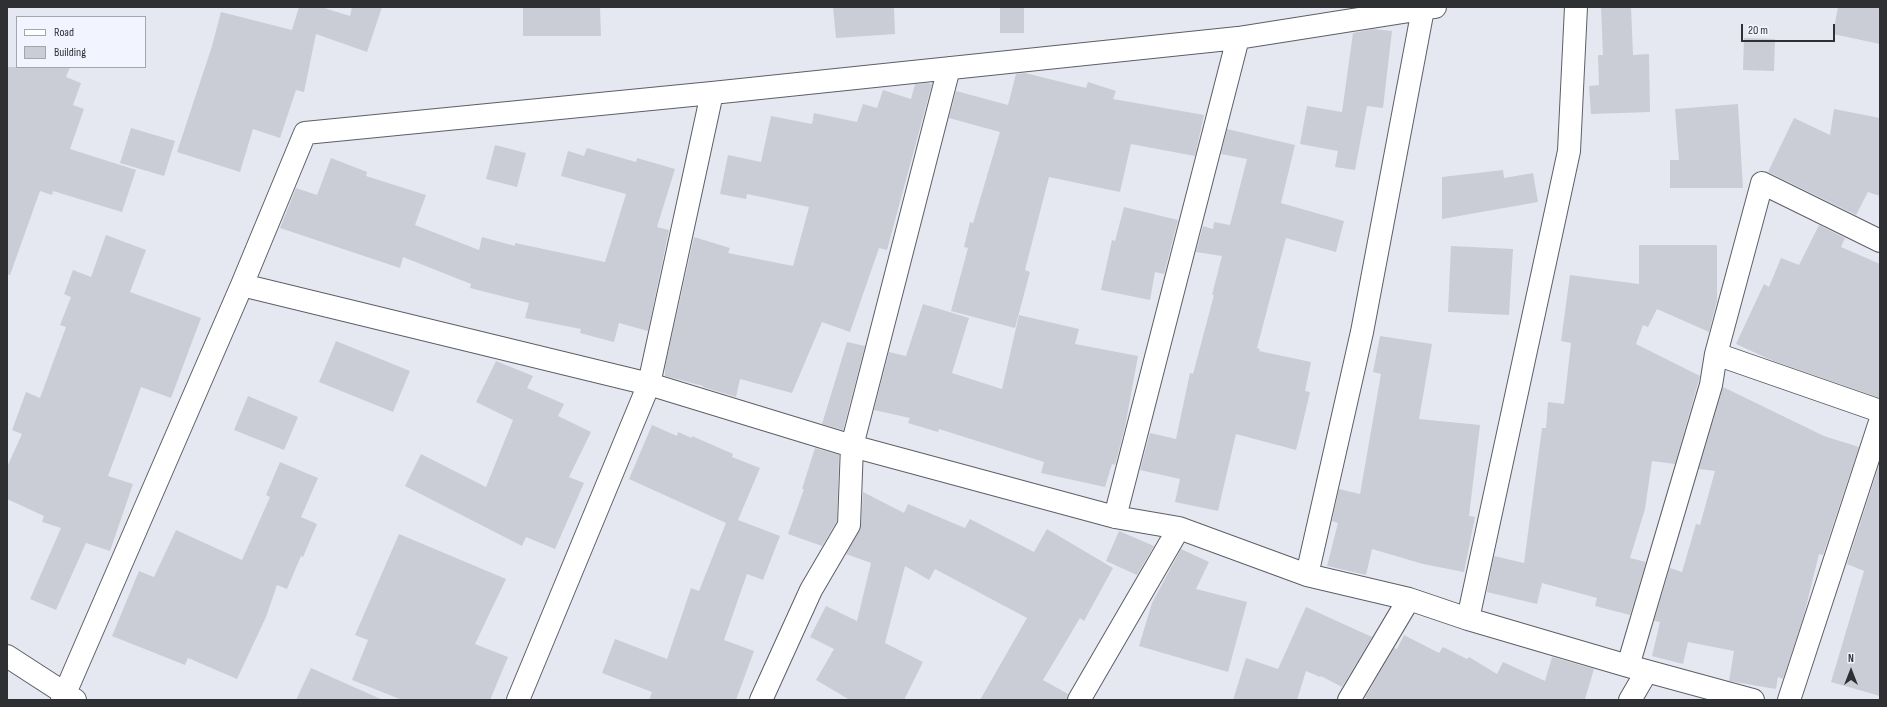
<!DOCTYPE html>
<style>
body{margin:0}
#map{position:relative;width:1887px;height:707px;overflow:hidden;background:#e5e8f1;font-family:"Sofia Sans Condensed",sans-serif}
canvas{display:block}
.frame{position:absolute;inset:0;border:8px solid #2f3034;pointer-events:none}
.legend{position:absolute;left:16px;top:16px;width:130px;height:52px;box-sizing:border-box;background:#f2f5ff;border:1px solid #a4a6ae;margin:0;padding:5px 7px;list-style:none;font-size:12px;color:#2f3034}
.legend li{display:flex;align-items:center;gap:8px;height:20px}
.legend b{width:20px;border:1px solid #a4a6ae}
.north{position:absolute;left:1831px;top:651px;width:40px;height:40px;-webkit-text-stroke:3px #f2f5ff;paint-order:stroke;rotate:0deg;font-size:11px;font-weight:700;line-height:16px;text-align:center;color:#2f3034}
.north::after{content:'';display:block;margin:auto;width:14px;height:18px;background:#2f3034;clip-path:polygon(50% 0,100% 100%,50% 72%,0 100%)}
.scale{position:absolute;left:1741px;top:24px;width:94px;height:18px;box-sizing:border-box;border:2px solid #2f3034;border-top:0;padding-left:5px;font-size:12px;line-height:14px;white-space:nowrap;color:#2f3034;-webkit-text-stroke:3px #f2f5ff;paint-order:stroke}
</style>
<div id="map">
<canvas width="1887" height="707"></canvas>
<div class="frame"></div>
<ul class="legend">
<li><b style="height:5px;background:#fff"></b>Road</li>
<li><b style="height:11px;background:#cacdd6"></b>Building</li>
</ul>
<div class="north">N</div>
<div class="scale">20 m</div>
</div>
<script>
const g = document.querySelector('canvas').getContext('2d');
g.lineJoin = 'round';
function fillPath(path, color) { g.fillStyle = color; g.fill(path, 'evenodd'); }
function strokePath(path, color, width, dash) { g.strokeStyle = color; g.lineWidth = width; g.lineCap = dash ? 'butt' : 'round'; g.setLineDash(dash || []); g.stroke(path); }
const building = new Path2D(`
 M 299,7 L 321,7 L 350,16 L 352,7 L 382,7 L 367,52 L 316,34 L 304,92 L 296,90 L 280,138 L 253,129 L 240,172 L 177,152 L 212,46 L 221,12 L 292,30 Z
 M 523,7 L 600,7 L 601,36 L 523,36 Z
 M 833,7 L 894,7 L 895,34 L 836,38 Z
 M 1000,7 L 1024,7 L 1024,33 L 1000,33 Z
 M 1601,7 L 1631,7 L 1633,55 L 1649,54 L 1650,112 L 1591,114 L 1589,86 L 1599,85 L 1598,55 L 1603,55 Z
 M 1838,7 L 1880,7 L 1880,44 L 1833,34 Z
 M 1374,29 L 1392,31 L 1383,108 L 1367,106 L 1355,170 L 1335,167 L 1338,151 L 1300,144 L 1307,106 L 1342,112 L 1353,33 Z
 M 1744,38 L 1775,39 L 1774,71 L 1743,70 Z
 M 7,67 L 70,67 L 66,77 L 81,83 L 73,105 L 84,109 L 70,149 L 136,170 L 122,212 L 53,191 L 52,195 L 40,191 L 10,275 L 7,274 Z
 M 1025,73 L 1086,88 L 1088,82 L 1116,91 L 1113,99 L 1204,115 L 1195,156 L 1131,144 L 1120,192 L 1049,177 L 1025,270 L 1030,272 L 1015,328 L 951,311 L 968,248 L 964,247 L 970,222 L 973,223 L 1000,132 L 949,118 L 956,91 L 1008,105 L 1016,74 Z
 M 928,83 L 932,84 L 887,250 L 879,248 L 850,332 L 822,322 L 792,393 L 740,379 L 736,397 L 703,387 L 703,386 L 665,376 L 665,367 L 694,237 L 730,248 L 728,253 L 793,266 L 809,207 L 747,194 L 746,199 L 720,194 L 728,155 L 761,162 L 771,116 L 812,124 L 814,113 L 857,122 L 863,104 L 877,108 L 883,90 L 911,99 L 915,84 Z
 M 1738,104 L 1743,188 L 1670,188 L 1670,160 L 1679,160 L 1675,109 Z
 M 1834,109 L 1880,118 L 1880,196 L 1868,192 L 1856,215 L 1768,172 L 1794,118 L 1830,135 Z
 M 131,128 L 175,141 L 164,176 L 120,163 Z
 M 1227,129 L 1295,145 L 1281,203 L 1344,221 L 1336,252 L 1286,238 L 1257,348 L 1260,349 L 1259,351 L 1311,362 L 1305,391 L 1310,392 L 1302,426 L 1296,450 L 1236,434 L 1218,511 L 1175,502 L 1180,479 L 1140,470 L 1150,433 L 1176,439 L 1190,373 L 1193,374 L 1214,295 L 1212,295 L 1222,256 L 1196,252 L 1203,226 L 1213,229 L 1214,222 L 1230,225 L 1247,159 L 1221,154 Z
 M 495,145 L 526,153 L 517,187 L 486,179 Z
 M 587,148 L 636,162 L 637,158 L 675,169 L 657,227 L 669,230 L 648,331 L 619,323 L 614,342 L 580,333 L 581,329 L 525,318 L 529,303 L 470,288 L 471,284 L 403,257 L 400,268 L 280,228 L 296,188 L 317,195 L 331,158 L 367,172 L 366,176 L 426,195 L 415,225 L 479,250 L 482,237 L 515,246 L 515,243 L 605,262 L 626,194 L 561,176 L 568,151 L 584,156 Z
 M 1503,170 L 1504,178 L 1533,173 L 1538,202 L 1442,219 L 1442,177 Z
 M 1124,207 L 1178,220 L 1164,274 L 1155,272 L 1150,300 L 1101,290 L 1112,240 L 1115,241 Z
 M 1819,225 L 1845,238 L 1841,247 L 1880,264 L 1880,398 L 1771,360 L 1736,344 L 1764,284 L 1769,287 L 1781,258 L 1799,265 Z
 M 106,235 L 146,250 L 130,292 L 201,318 L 171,398 L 141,387 L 108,476 L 133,484 L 110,551 L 86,543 L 56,610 L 30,599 L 61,528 L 42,522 L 44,516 L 7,499 L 7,467 L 22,434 L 12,430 L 26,392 L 40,398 L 66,327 L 60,325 L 71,297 L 64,294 L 73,270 L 91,277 Z
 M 1639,245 L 1717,245 L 1717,301 L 1709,332 L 1657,309 L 1648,327 L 1643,325 L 1636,344 L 1700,376 L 1675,464 L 1652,461 L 1645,509 L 1630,558 L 1646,562 L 1630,615 L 1595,606 L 1597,598 L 1542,583 L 1537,604 L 1487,592 L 1494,556 L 1524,563 L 1542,428 L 1546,428 L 1548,402 L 1564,404 L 1571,343 L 1561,341 L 1570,275 L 1639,284 Z
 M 1451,246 L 1513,249 L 1509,315 L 1448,312 Z
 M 923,304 L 969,318 L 952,373 L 1002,389 L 1019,315 L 1079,329 L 1075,344 L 1138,356 L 1125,427 L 1115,465 L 1112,464 L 1105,487 L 1041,473 L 1044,462 L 939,429 L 938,432 L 908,423 L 910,418 L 874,410 L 889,352 L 906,356 Z
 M 1380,336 L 1432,344 L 1419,419 L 1480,425 L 1469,516 L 1475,517 L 1464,572 L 1423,564 L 1372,549 L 1366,575 L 1327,566 L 1338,523 L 1332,521 L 1339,489 L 1360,494 L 1381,374 L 1373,372 Z
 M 336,341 L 410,371 L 393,412 L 319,382 Z
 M 847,342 L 865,346 L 843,430 L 822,424 Z
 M 496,361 L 533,376 L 527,388 L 564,404 L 558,416 L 591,432 L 569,477 L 584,483 L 555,549 L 526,537 L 522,546 L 405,486 L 421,454 L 486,487 L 513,420 L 476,402 Z
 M 1723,387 L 1824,436 L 1859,447 L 1823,555 L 1819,554 L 1804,615 L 1783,679 L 1778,677 L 1776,689 L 1729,681 L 1734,651 L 1688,642 L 1683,664 L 1652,656 L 1660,622 L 1654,621 L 1670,568 L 1682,572 L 1696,524 L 1700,525 L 1715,471 L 1699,469 Z
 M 248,396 L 298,417 L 284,450 L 234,430 Z
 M 652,425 L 677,436 L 678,432 L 692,438 L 692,436 L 733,454 L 732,457 L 760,468 L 738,520 L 780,536 L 763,580 L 747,574 L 724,640 L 754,651 L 736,700 L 649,700 L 652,692 L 602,673 L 615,639 L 667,659 L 691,588 L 699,591 L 726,523 L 629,479 Z
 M 815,448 L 839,455 L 837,521 L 822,546 L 788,534 L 804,489 L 802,489 Z
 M 280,462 L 318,478 L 301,517 L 317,524 L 303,557 L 301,556 L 287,589 L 277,585 L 266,617 L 237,679 L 188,658 L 185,665 L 112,636 L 139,571 L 154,577 L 176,530 L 242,560 L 270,497 L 266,495 Z
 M 1880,462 L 1880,696 L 1831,682 L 1864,571 L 1847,564 Z
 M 863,492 L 904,513 L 908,504 L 965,528 L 970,519 L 1034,552 L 1047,529 L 1113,568 L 1084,621 L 1080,618 L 1043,680 L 1068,694 L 1067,700 L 980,700 L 1027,618 L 935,569 L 929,580 L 905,566 L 885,643 L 923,662 L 904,700 L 850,700 L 816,680 L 834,649 L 810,637 L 826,606 L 857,621 L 871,563 L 846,554 L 861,526 Z
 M 1119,531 L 1154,546 L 1137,575 L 1106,561 Z
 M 399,534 L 506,579 L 475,644 L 508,657 L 490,700 L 402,700 L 352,680 L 368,640 L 355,635 Z
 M 1181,549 L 1209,562 L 1196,589 L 1247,602 L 1228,672 L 1139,646 L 1152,603 Z
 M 1306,607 L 1372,637 L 1342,687 L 1321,676 L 1320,677 L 1306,671 L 1297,700 L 1233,700 L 1246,658 L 1278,669 Z
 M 1404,635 L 1439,653 L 1443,647 L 1467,659 L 1469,657 L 1497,674 L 1503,662 L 1545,681 L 1552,657 L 1594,669 L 1585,699 L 1588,700 L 1368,700 L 1365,698 L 1394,648 L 1397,649 Z
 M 311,668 L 383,700 L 296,700 Z`);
const minor = new Path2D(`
 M 242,285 L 649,384 L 852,446 L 1115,517 L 1179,528 L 1307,575 L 1409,599 L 1468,619 L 1628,666 L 1753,700
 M 1716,354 L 1880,411
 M 1115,517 L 1238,38
 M 1307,575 L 1362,332 L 1423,9
 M 1468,619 L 1569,151 L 1576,7
 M 7,656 L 75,700
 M 1628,666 L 1711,385 L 1716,354 L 1762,183 L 1880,241
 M 62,700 L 242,285 L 305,133 L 712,93 L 1238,38 L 1435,7
 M 518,700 L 649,384 L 712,93
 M 761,700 L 811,590 L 849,525 L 852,446 L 949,68
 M 1079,700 L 1179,528
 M 1349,700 L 1409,599
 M 1630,700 L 1647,671
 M 1789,700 L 1880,422`);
fillPath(building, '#cacdd6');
strokePath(minor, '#5d5f67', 24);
strokePath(minor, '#fff', 22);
</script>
